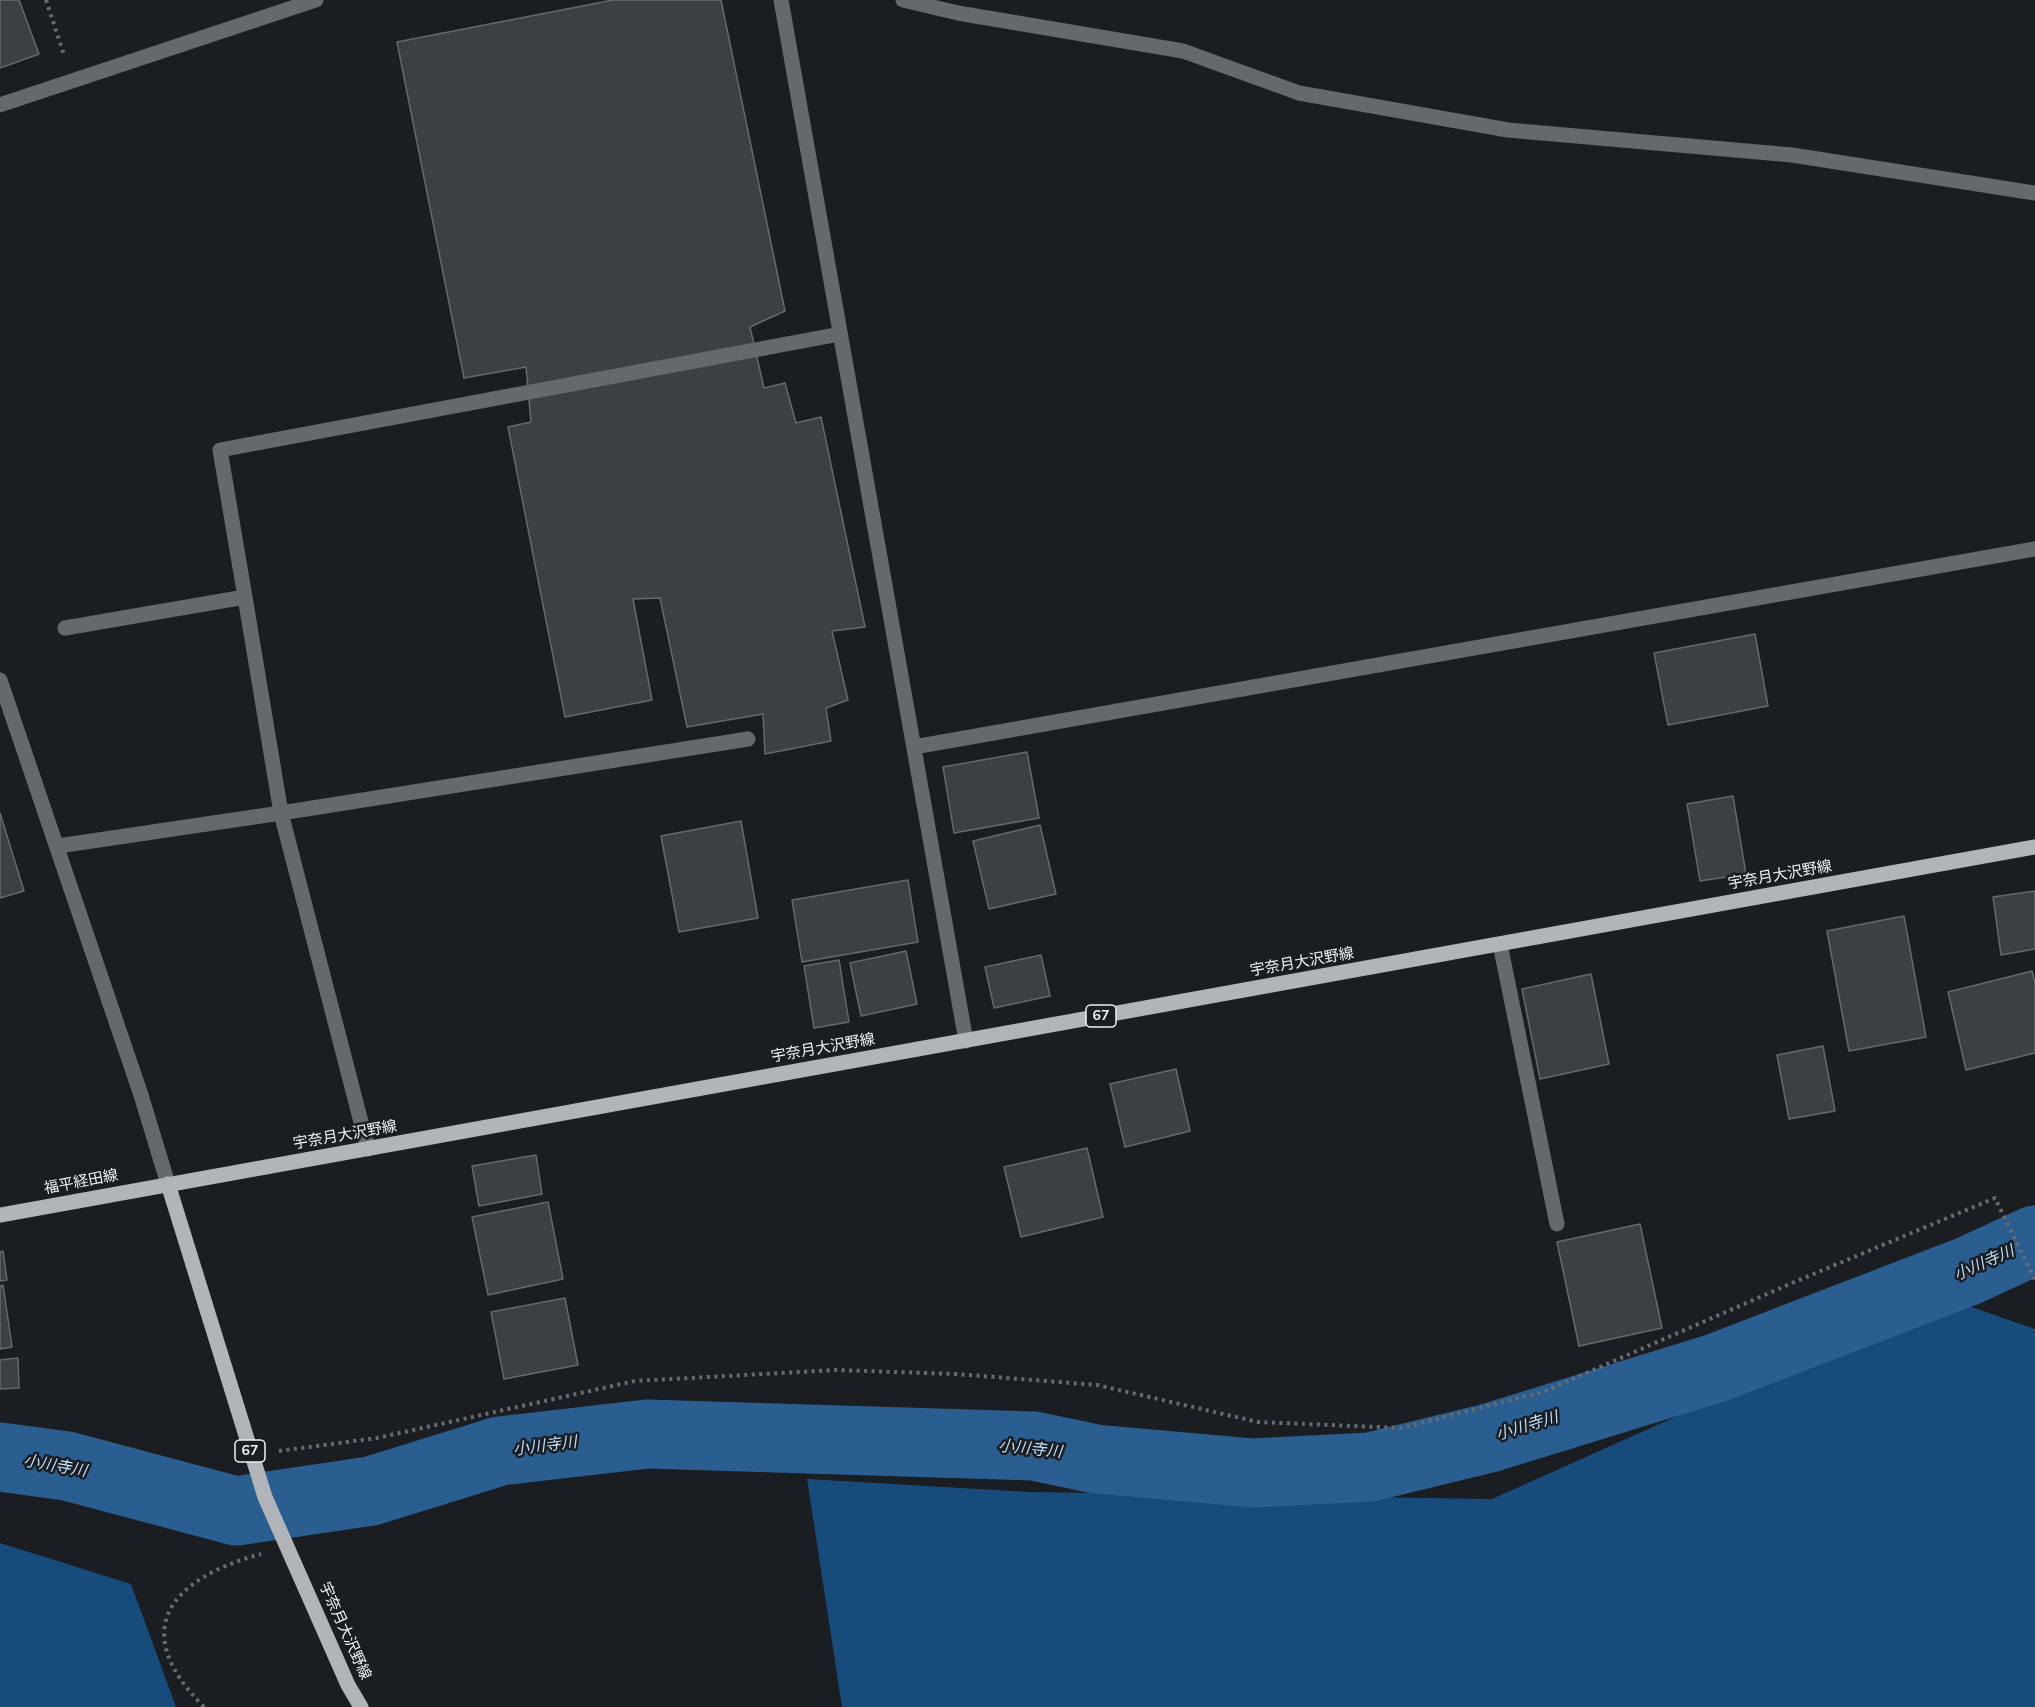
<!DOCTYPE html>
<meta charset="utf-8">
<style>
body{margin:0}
canvas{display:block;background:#1a1e22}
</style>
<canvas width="2035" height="1707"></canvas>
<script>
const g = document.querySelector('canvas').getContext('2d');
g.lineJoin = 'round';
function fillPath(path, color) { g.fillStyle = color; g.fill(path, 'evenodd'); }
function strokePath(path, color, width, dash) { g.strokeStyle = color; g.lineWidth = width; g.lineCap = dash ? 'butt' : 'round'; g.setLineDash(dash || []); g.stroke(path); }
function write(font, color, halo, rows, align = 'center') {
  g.font = font + ' Mulish,"Noto Sans JP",sans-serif'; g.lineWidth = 5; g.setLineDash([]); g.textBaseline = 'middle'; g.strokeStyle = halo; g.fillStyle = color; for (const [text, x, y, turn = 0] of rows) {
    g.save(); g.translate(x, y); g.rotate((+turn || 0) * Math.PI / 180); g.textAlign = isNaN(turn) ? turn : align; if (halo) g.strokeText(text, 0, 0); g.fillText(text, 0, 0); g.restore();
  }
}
const forest = new Path2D(`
 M 1943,1297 L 2035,1329 L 2035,1707 L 842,1707 L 807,1479 L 1029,1492 L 1492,1499 Z
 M 0,1543 L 131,1584 L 176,1707 L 0,1707 Z`);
const river = new Path2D(`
 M 0,1457 L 67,1466 L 236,1511 L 371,1491 L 500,1451 L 647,1434 L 1034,1446 L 1096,1459 L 1253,1473 L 1370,1467 L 1489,1438 L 1716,1368 L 1968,1271 L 2035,1240`);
const building = new Path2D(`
 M 0,0 L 19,0 L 39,54 L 0,68 Z
 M 613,0 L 721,0 L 785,311 L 750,327 L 764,388 L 785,383 L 796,423 L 821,417 L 865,627 L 832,631 L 848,700 L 826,708 L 831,741 L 765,754 L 763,714 L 687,727 L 660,598 L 633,599 L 652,700 L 565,717 L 508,427 L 531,422 L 526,367 L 464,378 L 397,42 Z
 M 1755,634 L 1768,706 L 1668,725 L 1654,653 Z
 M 1027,752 L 1039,818 L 954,833 L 943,767 Z
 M 1733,796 L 1746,874 L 1700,881 L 1687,804 Z
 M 0,813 L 24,891 L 0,898 Z
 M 741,821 L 758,918 L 679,932 L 661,836 Z
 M 1040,825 L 1056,894 L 989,909 L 973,841 Z
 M 908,880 L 918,942 L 802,962 L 792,900 Z
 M 2035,891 L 2035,949 L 2001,955 L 1993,897 Z
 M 1904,916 L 1926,1037 L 1849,1051 L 1827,931 Z
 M 906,951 L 917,1004 L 861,1016 L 850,963 Z
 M 1041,955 L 1050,996 L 994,1008 L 985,967 Z
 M 839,960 L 849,1022 L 814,1028 L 804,966 Z
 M 2032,971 L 2035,983 L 2035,1053 L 1966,1070 L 1948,992 Z
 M 1591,974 L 1609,1064 L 1540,1079 L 1522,989 Z
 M 1823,1046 L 1835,1111 L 1789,1119 L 1777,1055 Z
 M 1176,1069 L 1190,1131 L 1125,1147 L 1110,1084 Z
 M 1087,1148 L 1103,1217 L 1021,1237 L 1004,1167 Z
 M 536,1155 L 542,1194 L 479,1206 L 472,1166 Z
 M 548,1202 L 563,1279 L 488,1295 L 472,1217 Z
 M 1640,1224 L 1662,1328 L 1579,1346 L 1557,1242 Z
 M 3,1251 L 7,1280 L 0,1281 L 0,1252 Z
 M 3,1285 L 12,1347 L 0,1349 L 0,1286 Z
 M 565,1298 L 578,1365 L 504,1379 L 491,1312 Z
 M 18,1358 L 19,1388 L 0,1389 L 0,1360 Z`);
const path = new Path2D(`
 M 46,0 L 64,55
 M 279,1451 L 377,1438 L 635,1381 L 836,1370 L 956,1374 L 1097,1385 L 1258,1422 L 1401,1428 L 1543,1392 L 1792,1283 L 1995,1198 L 2035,1280
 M 204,1707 C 126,1629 172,1578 261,1554`);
const minor = new Path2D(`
 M 781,0 L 966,1041
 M 903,0 L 958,13 L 1183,51 L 1299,93 L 1508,130 L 1792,155 L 2035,193
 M 0,105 L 316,0
 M 245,597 L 220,450 L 840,334
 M 65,628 L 245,597 L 281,813 L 748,739
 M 0,680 L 141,1095 L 168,1184
 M 914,747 L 2035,549
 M 58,846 L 281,813 L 368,1149
 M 1500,944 L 1557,1224`);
const major = new Path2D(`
 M 168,1184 L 265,1497 L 348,1685 L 361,1707
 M 0,1215 L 2035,847`);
const shields = [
 [1101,1016,30],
 [250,1451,30]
];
const shieldNames = [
 ["67",1101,1016],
 ["67",250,1451]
];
const streetNames = [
 ["宇奈月大沢野線",1780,875,-10],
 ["宇奈月大沢野線",1302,962,-10],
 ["宇奈月大沢野線",823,1048,-10],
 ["宇奈月大沢野線",345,1135,-10],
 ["福平経田線",81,1182,-11],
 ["宇奈月大沢野線",345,1631,66]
];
const waterNames = [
 ["小川寺川",1984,1263,-24],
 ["小川寺川",1527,1426,-17],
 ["小川寺川",545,1446,-7],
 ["小川寺川",1030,1449,6],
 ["小川寺川",55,1466,10]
];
fillPath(forest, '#164b7b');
strokePath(river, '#2b5e90', 69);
fillPath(building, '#3c4045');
strokePath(building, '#64696e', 1.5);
strokePath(path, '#686b6f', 4, [3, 4.5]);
strokePath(minor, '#66696b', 15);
strokePath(major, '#b1b5ba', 15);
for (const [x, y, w] of shields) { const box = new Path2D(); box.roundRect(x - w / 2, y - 11, w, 22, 4.5); g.fillStyle = '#1a1e22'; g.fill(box); strokePath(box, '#eff2f5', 1.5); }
write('bold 14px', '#eff2f5', null, shieldNames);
write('15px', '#eff2f5', '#1a1e22', streetNames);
write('italic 16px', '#c1ddfb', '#1a1e22', waterNames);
</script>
